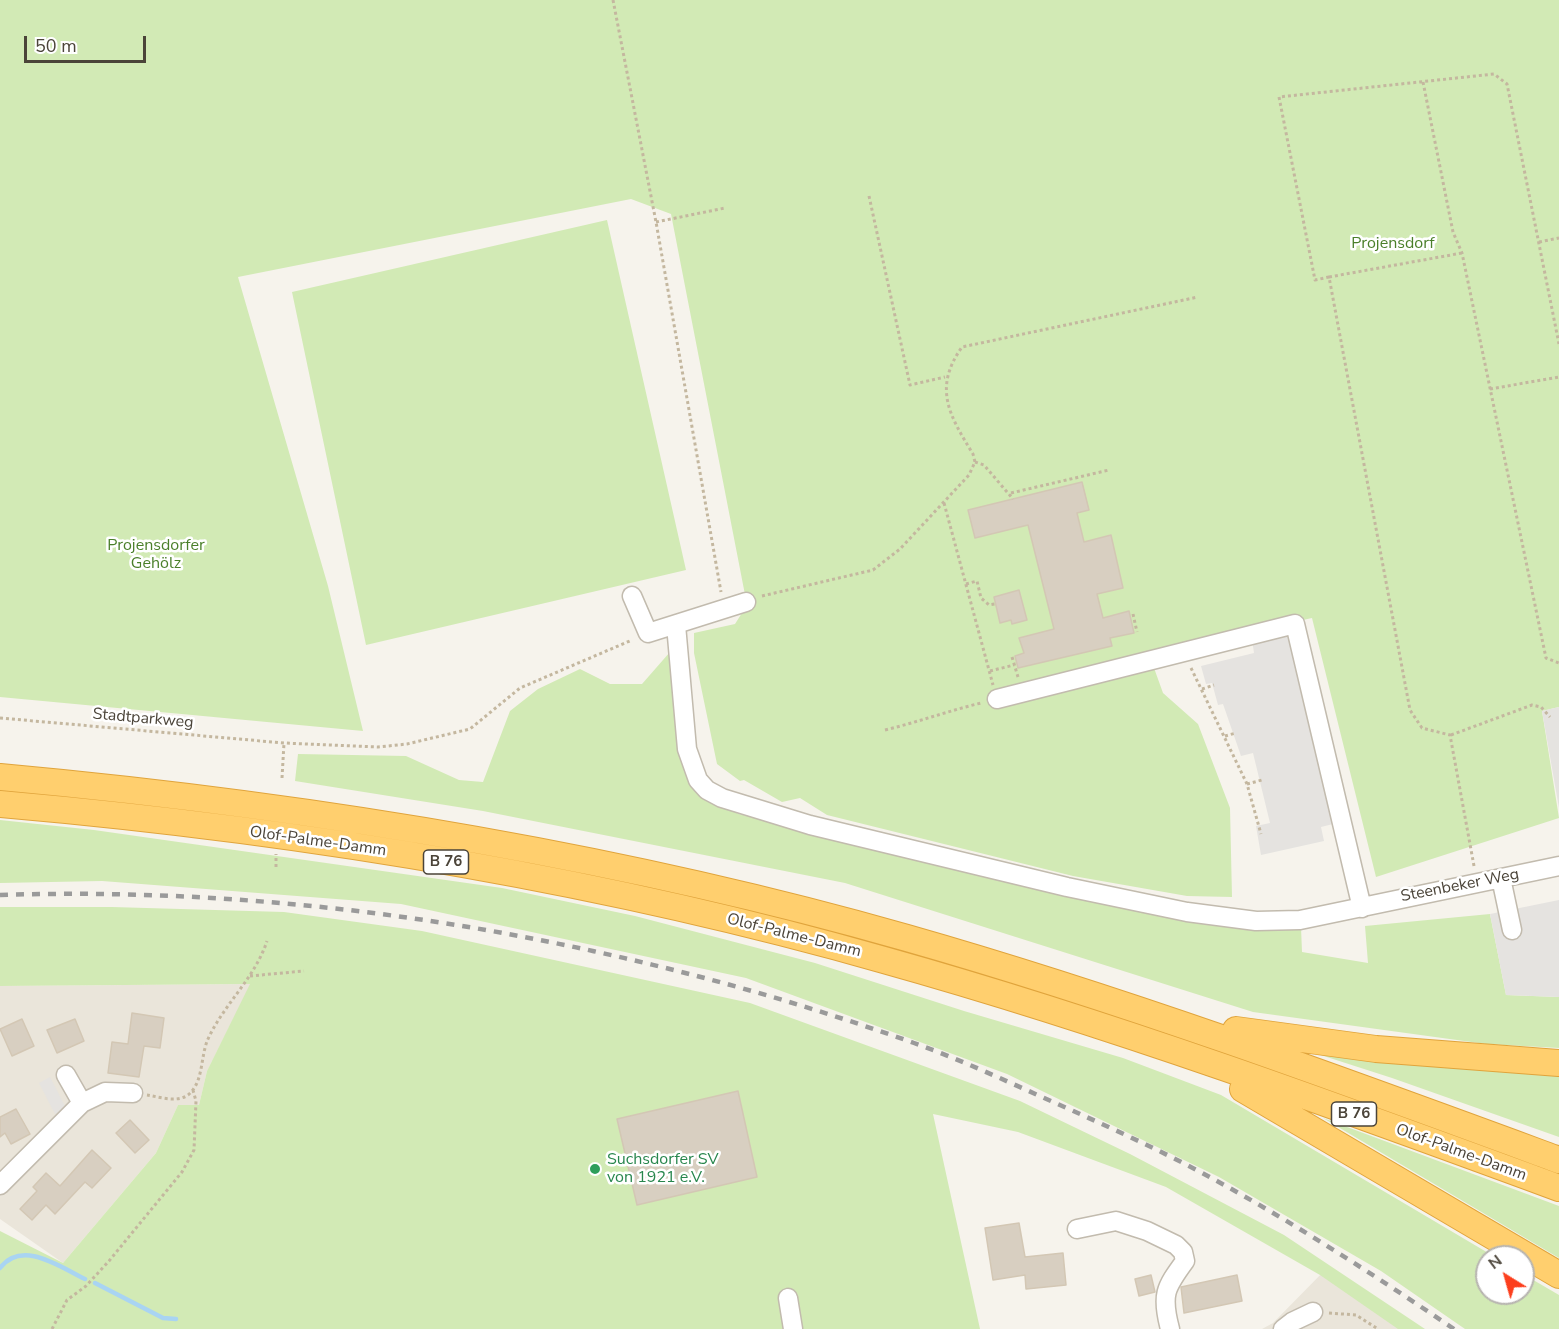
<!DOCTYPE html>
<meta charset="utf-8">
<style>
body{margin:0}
#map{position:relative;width:1559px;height:1329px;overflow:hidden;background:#f6f3ec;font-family:"Nunito Sans",sans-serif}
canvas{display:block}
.north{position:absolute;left:1475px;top:1245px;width:60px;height:60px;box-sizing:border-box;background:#fff;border:2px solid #b7b4b0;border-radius:50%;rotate:323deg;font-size:16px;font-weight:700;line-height:24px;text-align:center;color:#4b4439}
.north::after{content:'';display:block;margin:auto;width:21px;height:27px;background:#fc3f1d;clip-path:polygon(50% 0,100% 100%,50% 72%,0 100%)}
.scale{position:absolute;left:24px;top:36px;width:122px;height:27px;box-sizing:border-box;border:3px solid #4b4439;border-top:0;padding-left:8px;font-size:18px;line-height:21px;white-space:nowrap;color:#4b4439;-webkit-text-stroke:4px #fff;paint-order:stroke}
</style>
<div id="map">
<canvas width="1559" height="1329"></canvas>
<div class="north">N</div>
<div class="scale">50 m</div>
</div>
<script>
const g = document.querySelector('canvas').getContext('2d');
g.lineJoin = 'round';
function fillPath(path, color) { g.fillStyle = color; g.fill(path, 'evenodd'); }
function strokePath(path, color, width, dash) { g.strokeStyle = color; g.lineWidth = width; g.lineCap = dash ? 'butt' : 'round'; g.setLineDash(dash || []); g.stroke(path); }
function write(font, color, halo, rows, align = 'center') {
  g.font = font + ' "Nunito Sans",sans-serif'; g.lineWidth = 5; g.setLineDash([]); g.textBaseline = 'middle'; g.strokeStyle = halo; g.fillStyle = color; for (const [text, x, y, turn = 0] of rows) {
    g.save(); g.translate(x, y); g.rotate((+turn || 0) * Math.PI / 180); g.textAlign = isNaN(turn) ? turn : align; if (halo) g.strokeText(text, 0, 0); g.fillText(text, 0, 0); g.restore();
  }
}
const residential = new Path2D(`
 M 251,984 L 207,1071 L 199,1105 L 178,1105 L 156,1153 L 63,1263 L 0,1219 L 0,986 Z
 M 1326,1269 L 1401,1329 L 1262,1329 L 1273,1323 Z`);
const green = new Path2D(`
 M 0,0 L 1559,0 L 1559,707 L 1542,711 L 1559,818 L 1376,877 L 1312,618 L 1149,654 L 1163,693 L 1198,724 L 1230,808 L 1232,897 L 1187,896 L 1073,876 L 827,815 L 800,798 L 782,802 L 744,780 L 740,781 L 717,764 L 694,653 L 694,633 L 735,624 L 747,605 L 671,214 L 631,199 L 238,277 L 328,586 L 363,731 L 0,697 Z
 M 607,220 L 686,570 L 366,645 L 292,292 Z
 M 670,652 L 681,759 L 724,807 L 739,814 L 1187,917 L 1301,927 L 1302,952 L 1368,963 L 1365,926 L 1490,914 L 1506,995 L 1559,997 L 1559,1048 L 1486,1044 L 1253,1012 L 845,883 L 483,811 L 295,781 L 298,754 L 406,756 L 459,780 L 483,782 L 510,711 L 538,689 L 580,669 L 610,684 L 642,684 Z
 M 0,820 L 94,830 L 502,888 L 635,916 L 815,963 L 964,1011 L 1123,1058 L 1221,1095 L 1495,1257 L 1487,1257 L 1487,1293 L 1523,1293 L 1523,1274 L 1559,1295 L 1559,1329 L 1465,1329 L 1381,1271 L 1219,1177 L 1007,1074 L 746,978 L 401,904 L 102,881 L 0,883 Z
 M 0,907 L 112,907 L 284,912 L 422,931 L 750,1003 L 1020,1101 L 1130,1154 L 1284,1235 L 1425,1329 L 1398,1329 L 1320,1275 L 1166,1187 L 1018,1132 L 933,1114 L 980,1329 L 0,1329 L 0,1231 L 63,1263 L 156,1153 L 178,1105 L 199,1105 L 207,1071 L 250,984 L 0,986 Z
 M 1302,1049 L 1559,1074 L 1559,1137 L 1392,1078 Z
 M 1323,1118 L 1559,1206 L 1559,1258 Z`);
const parking = new Path2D(`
 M 1303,622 L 1341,822 L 1321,827 L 1324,841 L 1261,855 L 1256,826 L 1270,823 L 1253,753 L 1241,756 L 1223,704 L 1218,705 L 1212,683 L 1206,684 L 1201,666 L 1254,653 L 1251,632 Z
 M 1559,707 L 1559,808 L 1542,711 Z
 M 1559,900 L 1559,997 L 1506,995 L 1490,914 Z
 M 50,1077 L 66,1108 L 55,1114 L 39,1083 Z`);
const stream = new Path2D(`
 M 0,1268 C 22,1239 60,1267 85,1279
 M 95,1283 L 163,1318 L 176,1319`);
const building = new Path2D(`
 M 1082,482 L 1089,510 L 1077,513 L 1084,542 L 1111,535 L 1123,588 L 1097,594 L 1103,618 L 1129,611 L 1134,633 L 1110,638 L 1112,646 L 1018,668 L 1015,656 L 1024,653 L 1019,638 L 1054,629 L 1028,525 L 975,538 L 968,510 Z
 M 1019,590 L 1027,620 L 1012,624 L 1011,620 L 1000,623 L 994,597 Z
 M 132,1013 L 164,1018 L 160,1048 L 144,1046 L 139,1077 L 108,1073 L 112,1042 L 128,1044 Z
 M 22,1019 L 34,1046 L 12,1056 L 0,1029 Z
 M 75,1019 L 84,1041 L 57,1053 L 47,1030 Z
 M 738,1091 L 757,1177 L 637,1205 L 617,1119 Z
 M 16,1109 L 30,1134 L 11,1144 L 5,1133 L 0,1137 L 0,1117 Z
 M 130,1120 L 149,1140 L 135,1153 L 116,1133 Z
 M 92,1150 L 111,1168 L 92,1188 L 85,1182 L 55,1214 L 46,1205 L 32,1220 L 20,1209 L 37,1191 L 33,1187 L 46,1173 L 60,1186 Z
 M 1019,1223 L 1025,1257 L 1063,1253 L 1066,1285 L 1026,1289 L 1025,1275 L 993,1280 L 985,1228 Z
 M 1151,1275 L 1155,1292 L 1139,1296 L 1135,1279 Z
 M 1237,1275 L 1242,1301 L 1184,1313 L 1181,1287 Z`);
const path = new Path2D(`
 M 613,0 L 656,222 L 721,592
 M 1423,82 L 1453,232 L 1462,253 L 1546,658 L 1559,663
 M 869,196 L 910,385 L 945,377
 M 656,222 L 725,208
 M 1539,242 L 1559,238
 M 1329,277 L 1462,253
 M 1490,389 L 1559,377
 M 975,462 L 984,465 L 1013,499
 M 1011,493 L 1109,470
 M 944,503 L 993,685
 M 966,584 L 977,581 L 981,598 L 989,605 L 995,604
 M 762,596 L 873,570 L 900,549 L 969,475 L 975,462 L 973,454 C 949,415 933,388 962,347 L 1198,297
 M 1133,614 L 1137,632
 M 1012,657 L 1018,677
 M 1191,668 L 1247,784 L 1261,834
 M 990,671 L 1014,665
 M 1202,689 L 1214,685
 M 0,718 L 284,743 L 378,747 L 407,744 L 470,729 L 520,688 L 632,640
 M 885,730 C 918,722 948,711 981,703
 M 1451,735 L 1532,705 L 1541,707 L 1550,717
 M 1225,736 L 1236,733
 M 282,778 L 284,743
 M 1247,784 L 1262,780
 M 1474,866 L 1450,735 L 1422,728 L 1410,710 L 1329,277 L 1315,280 L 1279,97 L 1494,74 L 1507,84 L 1559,344
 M 276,867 L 276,854
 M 250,976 L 304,971
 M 147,1095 C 160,1097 176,1103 188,1095 C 204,1082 200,1057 208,1039 C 224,1004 255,978 267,941
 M 1329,1313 L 1356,1315 L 1378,1329
 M 52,1329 L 67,1300 L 86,1286 L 109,1261 L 182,1172 L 194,1150 L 196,1101 L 193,1090`);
const minor = new Path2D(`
 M 632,596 L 648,633 L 746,602
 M 676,625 L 687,749 L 698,780 L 707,790 L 722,798 L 810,825 L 1067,887 L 1187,912 L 1256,921 L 1300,920 L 1559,866
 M 997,699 L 1295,624 L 1362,908
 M 1501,878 L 1512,930
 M 66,1075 L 82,1103
 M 0,1185 L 82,1103 L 105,1092 L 133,1093
 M 1077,1229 L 1116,1221 L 1147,1231 L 1176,1245 L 1183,1252 L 1185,1261 C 1165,1288 1161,1295 1170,1329
 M 788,1298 L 793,1329
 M 1283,1329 L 1292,1322 L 1313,1312`);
const highway = new Path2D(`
 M 0,777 C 306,805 612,854 907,938 C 1128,1001 1344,1081 1559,1160
 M 0,804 C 298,830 596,878 884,960 C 1113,1024 1336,1106 1559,1188
 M 1236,1030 L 1376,1049 L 1559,1063
 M 1243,1089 L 1559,1275`);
const rail = new Path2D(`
 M 0,895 C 310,885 622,939 914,1043 C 967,1062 1019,1087 1071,1110 C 1120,1132 1170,1155 1217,1181 C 1299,1226 1377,1277 1454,1329`);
const markers = [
 [595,1169,6,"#2e9e5b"]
];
const shields = [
 [446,862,45],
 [1354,1114,45]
];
const shieldNames = [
 ["B 76",446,862],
 ["B 76",1354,1114]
];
const parkNames = [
 ["Projensdorf",1393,244],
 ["Projensdorfer",156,546],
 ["Gehölz",156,564]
];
const streetNames = [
 ["Stadtparkweg",143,719,5],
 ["Olof-Palme-Damm",318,842,8],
 ["Steenbeker Weg",1460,886,-11],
 ["Olof-Palme-Damm",794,936,14],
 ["Olof-Palme-Damm",1461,1153,20]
];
const leisureNames = [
 ["Suchsdorfer SV",607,1160],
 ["von 1921 e.V.",607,1178]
];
fillPath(residential, '#eae5da');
fillPath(green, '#d2eab5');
fillPath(parking, '#e5e3e0');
strokePath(stream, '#a9d4f2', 4.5);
fillPath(building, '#d8cfc1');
strokePath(building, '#d3c7b4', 1.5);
strokePath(minor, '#c2bbae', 21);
strokePath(highway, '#e0a43c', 28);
strokePath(path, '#c4b79f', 3, [3, 3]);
strokePath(minor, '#fff', 18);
strokePath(highway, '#ffcf6e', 26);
strokePath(rail, '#9a9a9a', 4.5, [8, 8]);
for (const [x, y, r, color] of markers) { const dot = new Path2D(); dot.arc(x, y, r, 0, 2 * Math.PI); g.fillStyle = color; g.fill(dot); strokePath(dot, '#fff', 2); }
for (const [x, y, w] of shields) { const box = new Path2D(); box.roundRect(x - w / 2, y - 12, w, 24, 4.5); g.fillStyle = '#fff'; g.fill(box); strokePath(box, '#4b4439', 1.5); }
write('bold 15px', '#4b4439', null, shieldNames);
write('16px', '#4a7f2a', '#fff', parkNames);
write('16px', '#4b4439', '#fff', streetNames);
write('16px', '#27864d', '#fff', leisureNames, 'left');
</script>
